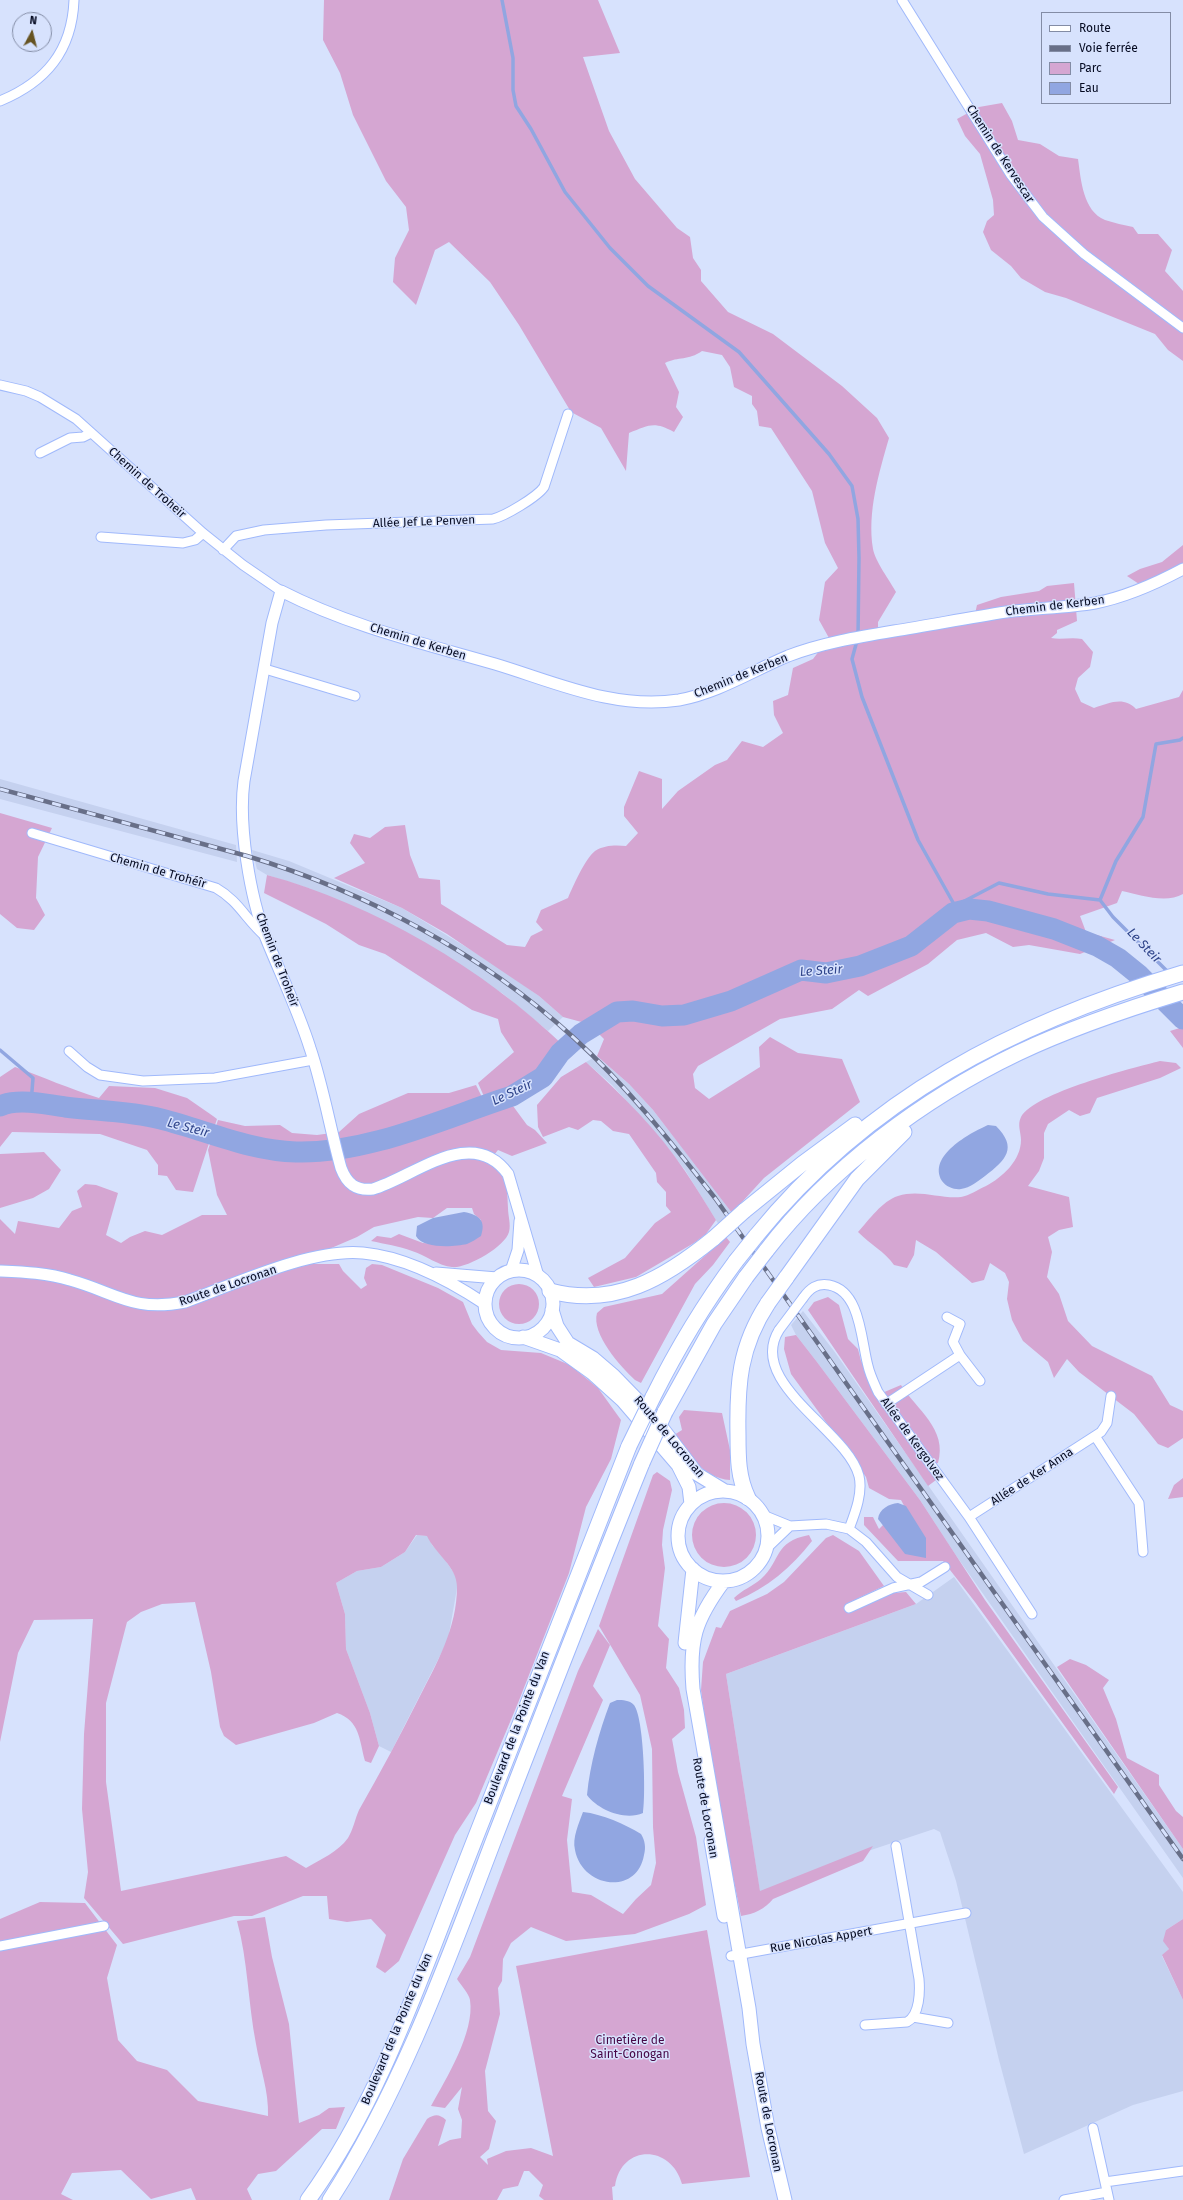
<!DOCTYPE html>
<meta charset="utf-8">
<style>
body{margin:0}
#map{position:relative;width:1183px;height:2200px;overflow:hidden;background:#d7e2fd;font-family:"Fira Sans",sans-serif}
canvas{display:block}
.legend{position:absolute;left:1041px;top:12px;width:130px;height:92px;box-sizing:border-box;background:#d7e2fd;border:1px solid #838ca5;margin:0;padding:5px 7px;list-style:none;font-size:12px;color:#050a21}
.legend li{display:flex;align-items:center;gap:8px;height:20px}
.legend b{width:20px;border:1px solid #838ca5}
.north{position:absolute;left:12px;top:12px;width:40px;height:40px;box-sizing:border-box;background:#d7e2fd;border:1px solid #838ca5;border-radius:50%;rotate:7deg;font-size:11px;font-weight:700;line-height:16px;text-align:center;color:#050a21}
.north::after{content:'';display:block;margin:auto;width:14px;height:18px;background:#665321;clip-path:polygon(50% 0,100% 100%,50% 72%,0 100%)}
</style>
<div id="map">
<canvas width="1183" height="2200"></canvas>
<ul class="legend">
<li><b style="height:5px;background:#fff"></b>Route</li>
<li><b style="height:5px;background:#686f88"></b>Voie ferrée</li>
<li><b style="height:11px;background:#d5a6d2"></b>Parc</li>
<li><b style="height:11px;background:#91a6e1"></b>Eau</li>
</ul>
<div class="north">N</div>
</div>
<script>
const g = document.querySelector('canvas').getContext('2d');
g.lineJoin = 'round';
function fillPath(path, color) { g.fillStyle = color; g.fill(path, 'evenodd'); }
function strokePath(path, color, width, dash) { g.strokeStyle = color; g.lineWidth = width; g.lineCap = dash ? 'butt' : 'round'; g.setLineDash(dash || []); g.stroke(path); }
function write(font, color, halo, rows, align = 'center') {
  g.font = font + ' "Fira Sans",sans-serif'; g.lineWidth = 3; g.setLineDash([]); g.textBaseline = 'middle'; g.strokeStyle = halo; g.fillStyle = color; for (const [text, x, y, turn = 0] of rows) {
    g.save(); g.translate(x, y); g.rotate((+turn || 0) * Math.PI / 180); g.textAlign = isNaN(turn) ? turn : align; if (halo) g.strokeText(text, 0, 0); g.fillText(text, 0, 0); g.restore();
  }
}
const built = new Path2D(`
 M 0,779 L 236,845 L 237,862 L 0,799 Z
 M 252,850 L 289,861 L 402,908 L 494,964 L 539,996 L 563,1017 L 548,1031 L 502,993 L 311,889 L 267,875 L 257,869 Z
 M 597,1056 L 629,1084 L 653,1110 L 706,1178 L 732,1213 L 719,1225 L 685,1170 L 658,1136 L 612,1085 L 586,1062 Z
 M 803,1311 L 834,1351 L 1183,1849 L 1183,1878 L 955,1554 L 920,1500 L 817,1362 L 796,1335 L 791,1325 Z
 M 417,1535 L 428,1536 L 432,1545 L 444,1558 L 457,1578 L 457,1588 L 448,1640 L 391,1752 L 379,1746 L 370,1713 L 346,1649 L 345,1614 L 336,1583 L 357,1571 L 381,1567 L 405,1552 Z
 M 954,1577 L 1183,1892 L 1183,1919 L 1166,1930 L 1169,1949 L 1162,1956 L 1183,2000 L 1183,2091 L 1133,2105 L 1024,2154 L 999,2060 L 956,1881 L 940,1832 L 934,1829 L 862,1853 L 853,1861 L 760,1892 L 726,1674 L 916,1604 Z`);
const green = new Path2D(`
 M 324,0 L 598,0 L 620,53 L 583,57 L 609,131 L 635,179 L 677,228 L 690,237 L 693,258 L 701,270 L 701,281 L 728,312 L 773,334 L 842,386 L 877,418 L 889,438 C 879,473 867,512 873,549 C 875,561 890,581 896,592 L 878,622 L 878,639 L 973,623 L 977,605 L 1001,597 L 1039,591 L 1047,586 L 1074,583 L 1077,621 L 1057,630 L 1057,633 L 1051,638 C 1061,640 1071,637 1082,639 L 1093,652 L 1090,667 L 1078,678 L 1075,689 L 1081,702 L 1094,708 C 1109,703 1124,696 1136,709 L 1179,697 L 1183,690 L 1183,894 C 1166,904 1140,895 1122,891 L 1117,903 L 1080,916 L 1086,932 L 1115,940 L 1080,954 L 1029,945 L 1013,947 L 986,933 L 957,940 L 928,964 L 868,996 L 859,990 L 832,1009 L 780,1019 L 698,1066 L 693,1074 L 695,1088 L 709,1099 L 760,1067 L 759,1047 L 770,1037 L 798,1053 L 842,1059 L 860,1102 L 764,1178 L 732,1213 L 653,1110 L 629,1084 L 597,1056 L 604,1039 L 589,1024 L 563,1017 L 539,996 L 447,934 L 402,908 L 334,878 L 365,863 L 350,843 L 354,834 L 370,838 L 385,827 L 405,825 L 410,855 L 419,878 L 440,880 L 441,904 L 507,945 L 525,947 L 531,936 L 543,930 L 536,922 L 541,910 L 568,898 C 573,886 585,859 595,851 C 604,845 616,845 626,846 L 638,833 L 624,816 L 624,807 L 639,771 L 662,779 L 662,809 L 678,791 L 715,765 L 727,760 L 742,741 L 763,747 L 783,733 L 774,715 L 773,701 L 788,695 L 793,668 L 813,659 L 829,638 L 819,620 L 825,582 L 838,568 L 825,543 L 812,491 L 771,428 L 759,426 L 757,411 L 752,404 L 752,396 L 734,387 L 730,367 L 722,355 L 702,351 C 688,361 679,356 665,363 L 679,392 L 676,407 L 683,417 L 674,432 C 654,421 649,425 629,433 L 626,471 L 601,428 L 571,412 L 519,325 L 490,282 L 449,242 L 435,250 L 416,305 L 393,282 L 395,258 L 409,230 L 406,207 L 386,181 L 353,115 L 340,73 L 323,40 Z
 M 1002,103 L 1012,121 L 1018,140 L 1040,144 L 1059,156 L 1078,159 C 1081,180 1083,211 1105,220 C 1114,223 1124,225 1133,227 L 1138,234 L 1158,234 L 1172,250 L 1165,271 L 1183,291 L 1183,361 L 1168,350 L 1155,334 L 1066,298 L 1045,292 L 1021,278 L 1011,266 L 991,250 L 983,232 L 987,221 L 994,215 L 993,200 L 980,154 L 965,136 L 957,119 L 979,107 Z
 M 1183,545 L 1183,565 L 1139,584 L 1127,576 L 1140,569 L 1162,562 Z
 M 0,813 L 52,828 L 38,857 L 36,898 L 45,915 L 34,930 L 17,928 L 0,914 Z
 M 267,875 C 374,904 484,969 564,1046 L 535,1072 L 486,1101 L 478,1083 L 514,1052 L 501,1032 L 498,1019 L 472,1010 L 385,954 L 359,945 L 326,924 L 264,893 Z
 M 1183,1027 L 1183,1048 L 1170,1031 Z
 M 1160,1061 L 1176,1063 L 1181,1068 L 1160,1078 L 1097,1098 L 1090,1113 L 1080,1116 L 1069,1110 L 1048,1124 L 1044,1133 L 1044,1158 L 1039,1171 L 1028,1186 L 1069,1197 L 1073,1227 L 1059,1230 L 1048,1237 L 1052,1252 L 1047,1277 L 1059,1294 L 1068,1321 L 1092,1346 L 1152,1376 L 1170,1405 L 1183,1411 L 1183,1438 L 1168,1448 L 1158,1444 L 1134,1414 L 1079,1372 L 1067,1359 L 1054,1378 L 1048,1362 L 1023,1341 L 1012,1320 L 1007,1299 L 1009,1282 L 1005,1273 L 990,1263 L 984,1280 L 972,1283 L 936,1252 L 916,1240 L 914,1255 L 907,1268 L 894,1265 C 884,1251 871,1245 858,1232 C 869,1220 882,1201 898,1196 C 919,1189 940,1199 961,1197 C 969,1196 979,1189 986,1186 C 1003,1177 1021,1160 1021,1140 C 1021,1132 1017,1125 1021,1117 C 1034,1093 1132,1068 1160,1061 Z
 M 586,1062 C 622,1095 658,1130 685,1171 C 696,1187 706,1204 716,1220 L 706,1234 L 694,1243 L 636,1277 L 594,1287 L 588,1278 L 625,1258 L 655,1223 L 671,1212 L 666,1206 L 666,1192 L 657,1182 L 656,1173 L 629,1134 L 613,1131 L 601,1121 L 593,1120 L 578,1130 L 569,1127 L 543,1137 L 538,1127 L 537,1105 L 561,1077 Z
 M 15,1067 C 43,1077 70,1089 99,1098 L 109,1086 L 155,1088 L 187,1098 L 213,1116 L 217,1119 L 193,1192 L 176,1190 L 167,1176 L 158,1175 L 158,1165 L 147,1150 L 100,1134 L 12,1132 L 0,1147 L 0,1077 Z
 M 476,1085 L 483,1099 L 493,1111 L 513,1106 L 527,1125 L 535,1130 L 547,1143 L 512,1156 L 498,1150 L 494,1155 L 477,1159 C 507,1166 507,1179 508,1208 C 508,1216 511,1224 509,1232 C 505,1247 466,1269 452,1267 C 439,1266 425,1255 412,1251 C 399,1246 385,1244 371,1241 L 377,1236 L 391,1238 L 399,1234 L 423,1243 L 456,1245 L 481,1220 L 474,1214 L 472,1208 L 447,1208 L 433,1218 L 418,1217 L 374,1227 L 357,1237 L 322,1252 L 308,1264 L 339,1264 L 343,1271 L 361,1289 L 367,1285 L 364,1278 L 366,1268 L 372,1264 L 382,1265 L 438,1288 L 463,1302 L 472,1324 L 478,1332 L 487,1342 L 501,1350 L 541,1353 L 570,1365 L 598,1388 L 621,1420 L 611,1459 L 586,1507 L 569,1573 L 518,1703 L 476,1803 L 455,1835 L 399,1961 L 385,1973 L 376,1967 L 386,1935 L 371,1919 L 347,1922 L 329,1919 L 327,1896 L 303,1896 L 252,1916 L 234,1916 L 123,1944 L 84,1898 L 88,1872 L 82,1809 L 84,1734 L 93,1619 L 34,1620 L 18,1653 L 0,1742 L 0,1219 L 15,1234 L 18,1221 L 59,1228 L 72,1211 L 82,1207 L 77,1191 L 85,1184 L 96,1185 L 118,1193 L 106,1235 L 121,1243 L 130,1237 L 145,1231 L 162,1235 L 202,1215 L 227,1215 L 217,1195 L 208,1150 L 218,1120 L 245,1126 L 280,1125 L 292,1133 L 317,1135 L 339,1132 L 359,1114 L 408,1093 L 449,1093 ZM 416,1535 L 427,1536 C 435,1554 457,1566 457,1587 C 457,1628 437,1663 419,1698 C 400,1736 380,1773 359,1810 C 355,1819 353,1830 348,1838 C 338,1852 321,1859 306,1868 L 286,1856 L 121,1891 L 106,1782 L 106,1703 L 127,1622 L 141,1612 L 162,1604 L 195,1602 L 211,1672 L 220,1727 L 224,1736 L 236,1745 L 314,1723 L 337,1713 C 360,1721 359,1739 365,1761 L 371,1763 L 379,1746 L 370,1713 L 346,1649 L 345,1614 L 336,1583 L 357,1571 L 381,1567 L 405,1552 Z
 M 44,1152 L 61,1170 L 49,1189 L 33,1198 L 0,1208 L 0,1154 Z
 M 726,1237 L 730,1242 L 713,1265 L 695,1284 L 641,1383 L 635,1380 C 621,1367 591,1334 597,1313 L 604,1307 L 662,1294 Z
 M499 1304a20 20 0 1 1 40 0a20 20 0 1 1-40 0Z
 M 828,1297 L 839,1305 L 848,1339 L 858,1349 L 861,1361 L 882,1393 L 901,1385 C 916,1409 948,1429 938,1463 L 926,1466 L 936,1480 L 928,1486 L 808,1310 L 814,1302 Z
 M 796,1335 L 817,1362 L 920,1500 L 985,1600 L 1118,1787 L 1114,1794 L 975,1602 L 943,1561 L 898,1561 L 864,1525 L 864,1517 L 873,1517 L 879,1529 L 887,1521 L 909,1515 L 901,1500 L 889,1499 L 869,1488 L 866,1477 L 791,1374 L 784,1349 L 785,1337 Z
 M 684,1410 L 722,1413 L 730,1450 L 730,1480 C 703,1478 689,1455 674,1435 L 682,1430 L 679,1417 Z
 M 657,1472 L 670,1481 L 672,1490 L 663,1530 L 662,1545 L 665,1568 L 658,1626 L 669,1639 L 666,1668 L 679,1688 L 684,1710 L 685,1728 L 672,1739 L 678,1772 L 696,1837 L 706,1905 L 689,1914 L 635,1934 L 566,1941 L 531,1927 L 511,1943 L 503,1959 L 502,1981 L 498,1988 L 500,2014 L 485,2071 L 488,2111 L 496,2121 L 489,2149 L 480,2157 L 488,2165 L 487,2159 L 506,2151 L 531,2148 L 553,2156 L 516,1966 L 707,1930 L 750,2177 L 682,2184 C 671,2144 621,2144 615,2186 L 612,2187 L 613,2200 L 544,2200 L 539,2196 L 543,2185 L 529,2171 L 524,2171 L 518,2186 L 503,2189 L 497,2200 L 389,2200 L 403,2159 L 427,2119 C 435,2114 439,2114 446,2120 L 438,2146 L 450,2140 L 461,2138 L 462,2120 L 458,2109 L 462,2087 L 445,2108 L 431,2106 C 446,2079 475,2032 470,2000 C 469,1994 461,1985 457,1979 L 470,1957 L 578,1671 L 598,1629 L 610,1645 L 593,1686 L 603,1700 L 562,1796 L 572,1799 L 567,1840 L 572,1892 L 591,1895 L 623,1914 L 636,1899 L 651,1885 L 656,1863 L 653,1827 L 652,1749 L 640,1695 L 599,1626 L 653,1475 Z
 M 1183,1478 L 1183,1497 L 1168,1499 L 1174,1485 Z
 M692 1535a32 32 0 1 1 64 0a32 32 0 1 1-64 0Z
 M 809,1535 L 812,1541 C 792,1567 767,1588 736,1601 L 734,1598 C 742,1590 753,1586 761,1579 C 782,1560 773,1542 809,1535 Z
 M 833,1535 L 859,1551 L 884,1586 L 846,1604 L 851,1612 L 893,1593 L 906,1592 L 916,1604 L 726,1674 L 760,1891 L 873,1846 L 863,1861 L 773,1899 C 765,1909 754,1914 741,1916 L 714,1783 L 701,1690 L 703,1662 L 716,1627 L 721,1628 L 730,1611 L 767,1594 L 784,1582 L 826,1538 Z
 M 1070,1659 L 1086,1665 L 1109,1680 L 1103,1688 L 1116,1719 L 1127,1758 L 1159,1775 L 1159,1785 L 1176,1811 L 1183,1817 L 1183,1849 L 1057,1667 Z
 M 40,1902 L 85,1903 L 117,1945 L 107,1978 L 118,2040 L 137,2061 L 167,2070 L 198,2101 L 268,2116 C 269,2091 260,2068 256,2044 C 248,2003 248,1961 237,1921 L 265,1917 L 272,1957 L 289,2024 L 299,2123 L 319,2115 L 329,2108 L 345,2107 L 336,2129 L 322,2129 L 276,2171 L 258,2174 L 247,2189 L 252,2200 L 196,2200 L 191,2188 L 151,2199 L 121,2170 L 72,2173 L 61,2194 L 73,2200 L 0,2200 L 0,1919 Z
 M 1183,1919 L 1183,2000 L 1162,1955 L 1169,1949 L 1163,1941 L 1166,1930 Z`);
const water = new Path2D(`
 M 988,1125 L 996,1126 C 1018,1148 1006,1160 985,1176 C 978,1181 970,1188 961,1189 C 955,1190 946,1187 942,1181 C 927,1156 970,1133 988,1125 Z
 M 464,1212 C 480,1215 486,1221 481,1236 C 476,1239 472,1242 467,1244 C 454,1247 423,1249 416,1236 L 417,1226 L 433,1218 Z
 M 898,1503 L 906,1506 L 926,1538 L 926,1558 L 905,1554 L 878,1519 C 879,1509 889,1504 898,1503 Z
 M 617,1700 C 623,1700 629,1700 634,1705 C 644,1718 646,1795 643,1813 C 625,1821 598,1810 587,1795 C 590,1764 599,1732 610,1703 Z
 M 583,1812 C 602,1814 625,1824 641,1834 C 645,1841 646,1847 644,1855 C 637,1896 582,1888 575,1850 C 572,1838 579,1823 583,1812 Z`);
const stream = new Path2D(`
 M 502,0 L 513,58 L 513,90 L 516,106 L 531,129 L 565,192 L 610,248 L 648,286 L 739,352 L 829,454 L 852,486 L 858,519 L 859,558 L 858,637 L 852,659 L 862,697 L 918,840 L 955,906
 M 1100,900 L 1116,861 L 1143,817 L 1156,744 L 1180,740 L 1183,738
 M 953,913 L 955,906 L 999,883 L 1048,894 L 1100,900 L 1113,917 L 1169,973
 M 0,1050 L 33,1078 L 31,1104`);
const river = new Path2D(`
 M 0,1106 C 16,1098 47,1104 65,1107 C 98,1111 129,1111 161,1119 C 205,1130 250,1151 296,1152 C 368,1154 444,1118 512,1096 L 543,1077 L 560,1053 L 581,1034 L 617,1012 L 633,1011 L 662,1016 L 684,1015 L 731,1001 L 801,970 L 826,973 L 860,966 L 911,946 L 953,913 L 969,909 L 988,911 L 1054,929 L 1097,946 L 1118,958 L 1139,975 L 1183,1019`);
const minor = new Path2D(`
 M 902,0 L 1011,175 L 1043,217 L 1084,254 L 1183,328
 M 0,101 C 46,82 72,51 74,0
 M 0,385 L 26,391 L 40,397 L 76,419 L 203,533 L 243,565 L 281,591
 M 40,453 L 70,438 L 83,437 L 91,433
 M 101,537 L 183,543 L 195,540 L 203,533
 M 223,550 L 236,536 L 264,530 L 326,525 L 493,519 C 505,516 537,497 544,487 L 568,414
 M 265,669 L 355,696
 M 32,833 L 216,888 C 239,901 246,920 266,937
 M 69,1051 L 87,1067 L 100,1075 L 143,1081 L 215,1078 L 313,1060
 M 803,1298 C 810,1288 817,1283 829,1285 C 861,1291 861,1341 868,1366 C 870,1375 874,1383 878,1392 L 969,1517 L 1032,1614
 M 947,1317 L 960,1324 L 953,1342 L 960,1355
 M 779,1330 C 746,1383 847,1430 859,1476 C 863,1493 855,1513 849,1529
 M 886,1404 L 960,1355 L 980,1381
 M 1095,1436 L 1139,1503 L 1143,1552
 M 763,1515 L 790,1526 L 826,1524 L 849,1529 L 866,1542 L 897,1577 L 928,1595
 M 969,1517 L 1101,1432 L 1107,1423 L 1111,1396
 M 767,1548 L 790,1526
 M 849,1608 L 893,1588 L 921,1582 L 945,1567
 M 0,1946 L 104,1926
 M 731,1956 L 966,1913
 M 913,2017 L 948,2023
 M 865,2025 L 907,2022 C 920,2015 920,1991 919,1979 L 896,1846
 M 1093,2128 L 1109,2200
 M 1105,2182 L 1183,2171
 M 1064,2200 L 1107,2192`);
const tertiary = new Path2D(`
 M 0,1271 C 23,1272 48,1273 70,1280 C 117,1293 132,1312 185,1302 C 235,1284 311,1248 363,1253 C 406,1257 449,1280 485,1304
 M 511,1271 L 518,1250 L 520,1221
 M 436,1273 L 497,1278
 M 538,1276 L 508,1174 C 472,1124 414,1177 373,1189 C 356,1191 347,1184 341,1168 C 330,1128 323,1086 310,1048 C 298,1010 281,975 266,938 C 250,897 238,825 244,781 L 272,623 L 281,591 C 349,626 422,643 495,664 C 555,682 614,710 679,700 C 718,693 752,671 788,656 C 822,643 858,637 894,631 C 931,625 968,618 1006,612 C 1035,608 1066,608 1095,603 C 1126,597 1155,584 1183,569`);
const secondary = new Path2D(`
 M485 1304a34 34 0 1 1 68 0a34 34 0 1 1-68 0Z
 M 552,1310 L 557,1326 L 568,1343 L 593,1358 L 614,1376 L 653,1416 L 697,1474 L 725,1491
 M 523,1337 L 560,1350 L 592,1373 L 623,1401 L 678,1465 L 689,1487 L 691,1504
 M678 1536a45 45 0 1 1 90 0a45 45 0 1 1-90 0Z
 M 724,1581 C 695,1620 689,1640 693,1689 L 749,2008 L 753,2044 L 768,2128 L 785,2200
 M 685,1643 L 693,1569
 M 711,1841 L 724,1916`);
const trunk = new Path2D(`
 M 744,1211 L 802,1164 L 855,1125
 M 756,1236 C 869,1097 1014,1023 1183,973
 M 766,1251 C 830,1168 924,1098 1018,1053 C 1071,1028 1127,1009 1183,992
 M 786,1278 L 857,1179 L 904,1132
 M 550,1291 C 615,1308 665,1278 714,1238
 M 653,1397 C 677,1349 704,1304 736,1261
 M 665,1412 L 714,1324 L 746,1277
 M 748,1498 C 738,1478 738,1457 738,1435 C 737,1385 739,1347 768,1303
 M 308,2200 C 379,2102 418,1984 462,1872 C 517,1730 572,1588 629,1446
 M 330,2200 C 401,2090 447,1963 493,1842 C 542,1715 591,1589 642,1463`);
const rail = new Path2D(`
 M 0,789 L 247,856 C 366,892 481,953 573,1037 C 626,1085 671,1142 715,1198 L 1183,1859`);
const minorBridge = new Path2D(`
 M 779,1330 L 803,1298`);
const trunkBridge = new Path2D(`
 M 714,1238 L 744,1211
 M 736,1261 L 756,1236
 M 746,1277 L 766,1251
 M 768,1303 L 786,1278
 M 629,1446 L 653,1397
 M 642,1463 L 665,1412`);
const streetNames = [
 ["Chemin de Kervescar",1000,154,57],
 ["Chemin de Troheïr",147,483,42],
 ["Allée Jef Le Penven",424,522,-2],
 ["Chemin de Kerben",1055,606,-7],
 ["Chemin de Kerben",418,642,17],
 ["Chemin de Kerben",741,676,-22],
 ["Chemin de Trohéîr",158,871,16],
 ["Chemin de Troheïr",277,960,69],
 ["Route de Locronan",228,1286,-19],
 ["Route de Locronan",669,1437,50],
 ["Allée de Kergolvez",912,1439,54],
 ["Allée de Ker Anna",1032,1477,-33],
 ["Boulevard de la Pointe du Van",517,1728,-69],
 ["Route de Locronan",705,1808,80],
 ["Rue Nicolas Appert",821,1940,-10],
 ["Boulevard de la Pointe du Van",397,2029,-67],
 ["Route de Locronan",768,2122,79]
];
const parkNames = [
 ["Cimetière de",630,2041],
 ["Saint-Conogan",630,2055]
];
const waterNames = [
 ["Le Steir",1144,946,46],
 ["Le Steir",821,971,-4],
 ["Le Steir",512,1093,-25],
 ["Le Steir",188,1128,15]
];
fillPath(built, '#c5d1ef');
fillPath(green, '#d5a6d2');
fillPath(water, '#91a6e1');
strokePath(stream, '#91a6e1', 3.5);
strokePath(river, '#91a6e1', 21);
strokePath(minor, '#a0b9fb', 11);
strokePath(tertiary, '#a0b9fb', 13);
strokePath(secondary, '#a0b9fb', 15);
strokePath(trunk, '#a0b9fb', 17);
strokePath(minor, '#fff', 9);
strokePath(tertiary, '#fff', 11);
strokePath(secondary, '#fff', 13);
strokePath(trunk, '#fff', 15);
strokePath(rail, '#686f88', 4.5);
strokePath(rail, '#d7e2fd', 3, [9]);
strokePath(minorBridge, '#a0b9fb', 11, []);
strokePath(trunkBridge, '#a0b9fb', 17, []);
strokePath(minorBridge, '#fff', 9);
strokePath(trunkBridge, '#fff', 15);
write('12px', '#050a21', '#d7e2fd', streetNames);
write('12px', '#470746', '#d7e2fd', parkNames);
write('italic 13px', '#30458b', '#d7e2fd', waterNames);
</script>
